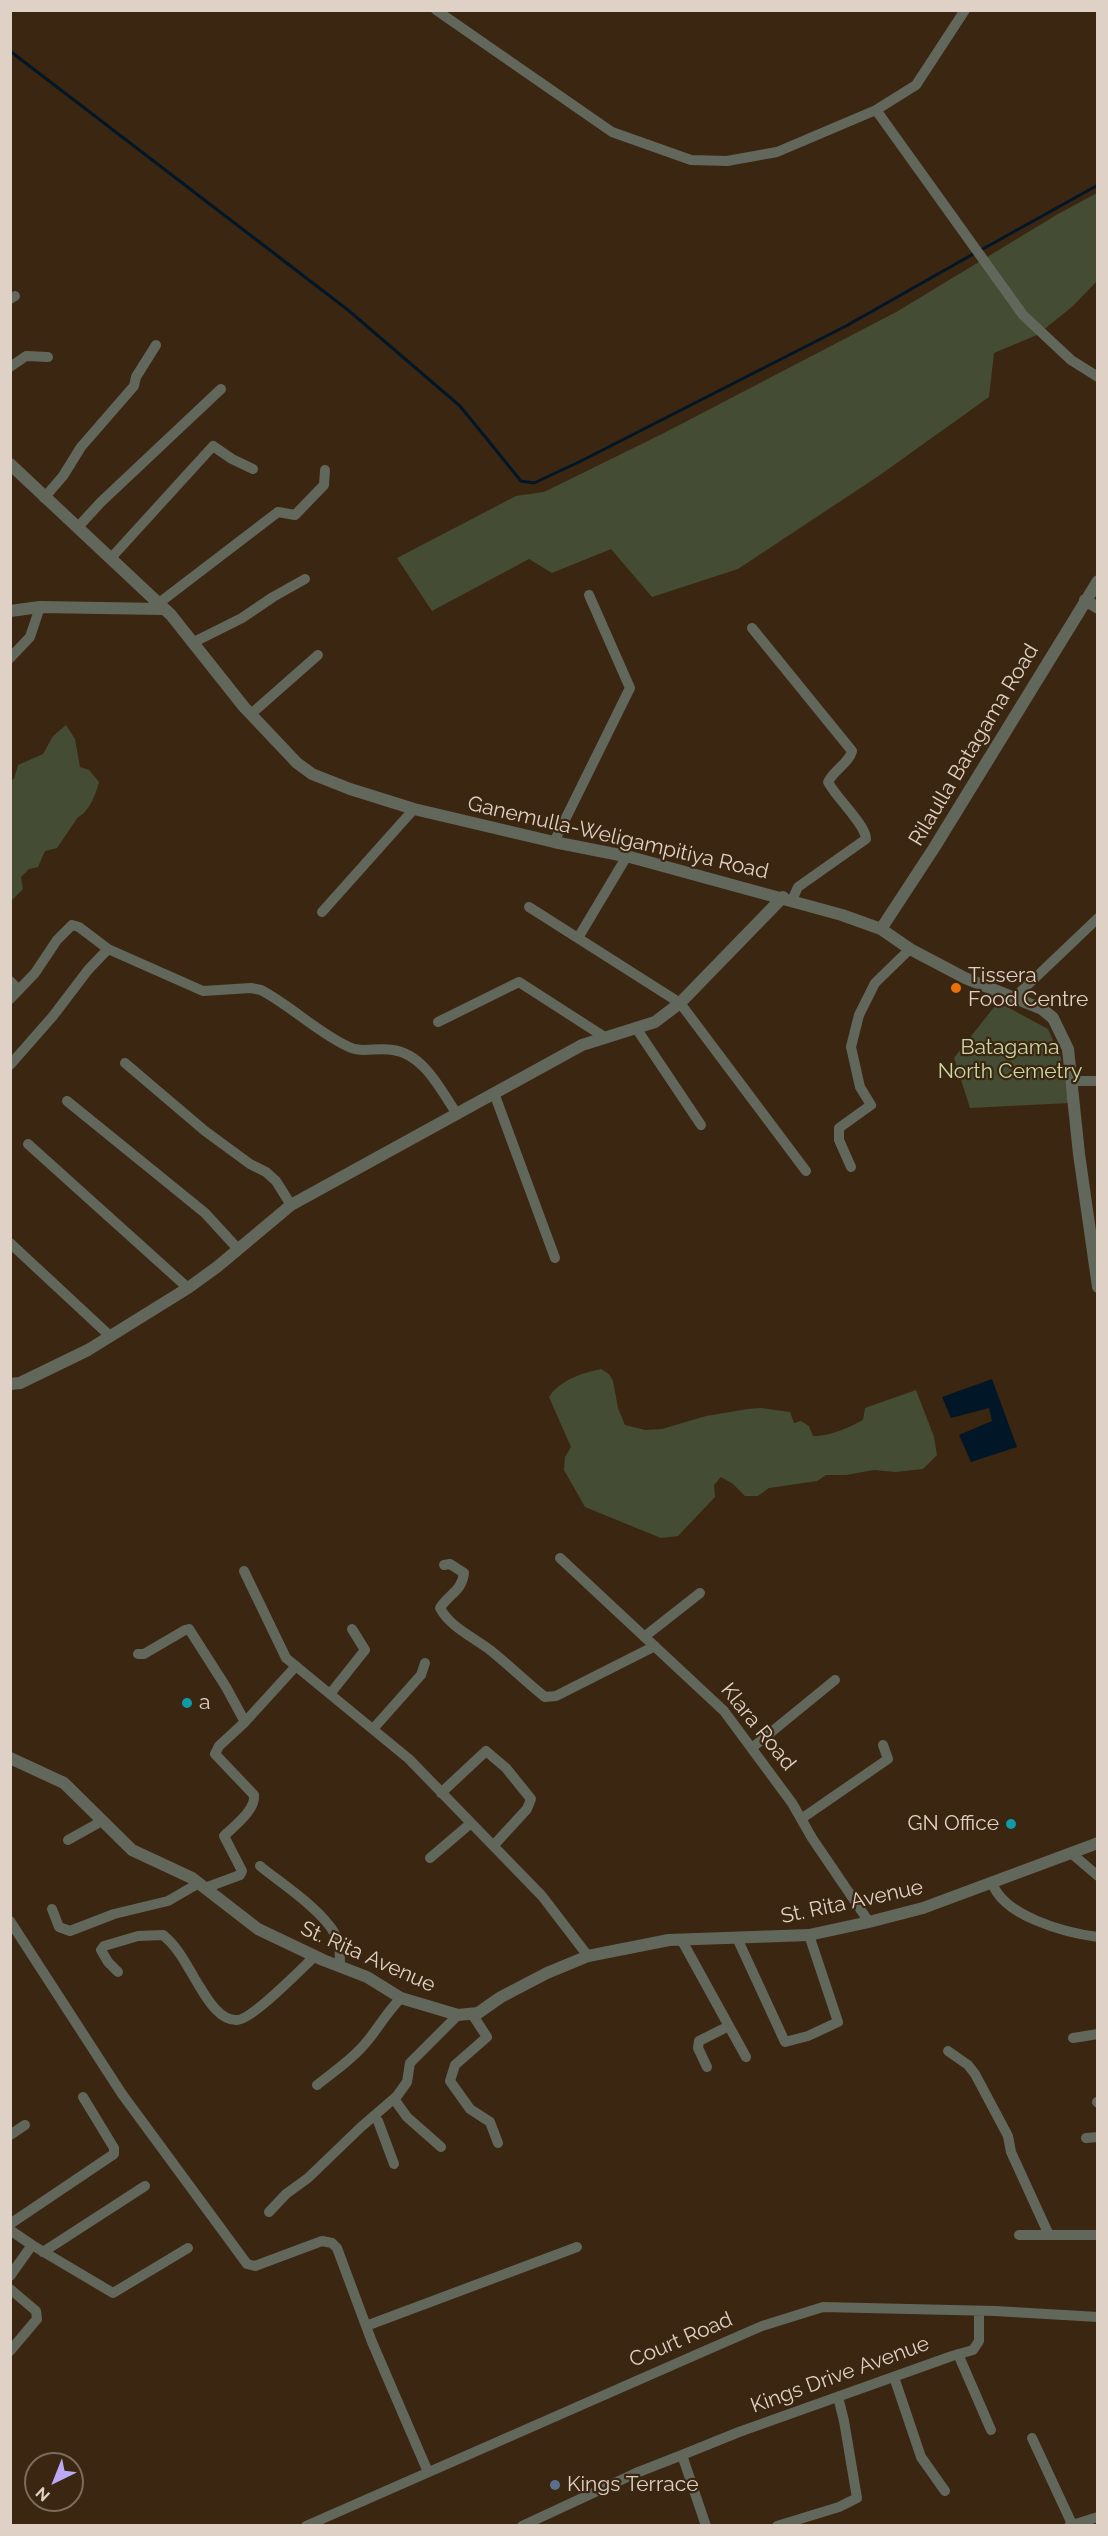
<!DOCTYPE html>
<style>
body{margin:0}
#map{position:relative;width:1108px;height:2536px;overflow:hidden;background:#3b2611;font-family:Raleway,sans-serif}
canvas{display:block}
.frame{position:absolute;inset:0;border:12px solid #dfd1c5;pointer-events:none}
.north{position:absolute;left:24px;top:2452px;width:60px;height:60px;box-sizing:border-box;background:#3b2611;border:2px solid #7d6a59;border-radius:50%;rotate:223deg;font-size:16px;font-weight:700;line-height:24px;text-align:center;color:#dfd1c5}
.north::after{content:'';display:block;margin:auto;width:21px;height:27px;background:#bca9f5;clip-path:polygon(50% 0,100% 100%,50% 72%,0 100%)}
</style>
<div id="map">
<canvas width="1108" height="2536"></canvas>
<div class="frame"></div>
<div class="north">N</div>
</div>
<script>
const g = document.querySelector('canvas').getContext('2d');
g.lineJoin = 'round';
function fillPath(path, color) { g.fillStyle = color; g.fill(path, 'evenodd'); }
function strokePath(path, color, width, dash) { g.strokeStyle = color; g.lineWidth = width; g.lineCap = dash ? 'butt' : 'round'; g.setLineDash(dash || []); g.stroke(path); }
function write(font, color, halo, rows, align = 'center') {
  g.font = font + ' Raleway,sans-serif'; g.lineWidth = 4.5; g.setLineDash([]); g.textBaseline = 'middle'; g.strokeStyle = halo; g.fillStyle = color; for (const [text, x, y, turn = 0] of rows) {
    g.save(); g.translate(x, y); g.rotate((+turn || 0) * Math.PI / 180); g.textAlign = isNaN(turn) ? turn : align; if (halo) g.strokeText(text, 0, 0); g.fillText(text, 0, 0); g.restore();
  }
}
const green = new Path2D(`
 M 1097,193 L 1097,281 L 1073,306 L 1037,335 L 994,353 L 989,397 L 880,475 L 738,569 L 652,597 L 611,549 L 552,573 L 529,559 L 432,611 L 397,558 L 516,496 L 544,492 L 664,433 L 898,311 L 1058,214 Z
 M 66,725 L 75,739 L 80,767 L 89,770 L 99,782 C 96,794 89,812 78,817 L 57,848 L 45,851 L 38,867 L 29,869 L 21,877 L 23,889 L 11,901 L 11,780 L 14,779 L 18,765 L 43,754 L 53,736 Z
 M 998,1002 L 1048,1029 L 1061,1058 L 1069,1103 L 970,1108 L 954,1058 Z
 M 601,1369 L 609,1374 L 613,1381 L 618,1408 L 625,1425 L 645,1430 L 662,1429 L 706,1416 L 748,1409 L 761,1408 L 790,1412 L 794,1423 L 801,1421 L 809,1426 L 813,1436 C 831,1436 848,1428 863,1420 L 865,1408 L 916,1390 L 934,1437 L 937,1455 L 923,1469 L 895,1472 L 874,1470 L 846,1475 L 826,1475 L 817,1481 L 769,1488 L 758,1496 L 745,1496 L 733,1484 L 721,1477 L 714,1485 L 715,1497 L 678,1536 L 661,1538 L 585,1507 L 564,1470 L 565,1457 L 571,1447 L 549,1397 C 560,1380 582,1373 601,1369 Z`);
const water = new Path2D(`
 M 992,1379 L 1017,1447 L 971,1462 L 959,1435 L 992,1421 L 989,1408 L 951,1418 L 942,1397 Z`);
const stream = new Path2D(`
 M 10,51 L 348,310 L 460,406 L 521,481 L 534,483 L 581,461 L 846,326 L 975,253
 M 981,250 L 1098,185`);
const minor = new Path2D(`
 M 436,10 L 612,132 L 691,160 L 727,161 L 777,152 L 876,110 L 916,85 L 965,10
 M 876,110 L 1023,315 L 1071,360 L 1098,377
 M 10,299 L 15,296
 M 10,367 L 26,356 L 48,357
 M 44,498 L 63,476 L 81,447 L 134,386 L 136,377 L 156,345
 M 78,527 L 101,502 L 221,389
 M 111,558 L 213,446 L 232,459 L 253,469
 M 159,603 L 278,512 L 295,515 L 324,485 L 325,470
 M 752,628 L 852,751 C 849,763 835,769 828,782 C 837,799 866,825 866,839 L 798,887 L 792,900
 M 192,643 L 242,618 L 273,597 L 305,579
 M 10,658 L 30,637 L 40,607
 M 251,714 L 318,655
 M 554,842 L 630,688 L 589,595
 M 529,907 L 680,1003 L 806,1171
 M 322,912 L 414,809
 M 578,938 L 627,856
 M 10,981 L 19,990
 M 1014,998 L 1098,918
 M 10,999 L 35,973 L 57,940 L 72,925 L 79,927 L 108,949
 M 438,1022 L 519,982 L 606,1038
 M 636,1028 L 701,1125
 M 125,1063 L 205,1131 L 250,1164 L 266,1172 L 276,1181 L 291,1205
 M 10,1065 L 53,1016 L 88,970 L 108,949 L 203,991 L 251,988 L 261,990 C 291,1006 316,1031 347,1046 C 361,1054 377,1047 393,1050 C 424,1054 441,1091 457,1114
 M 1073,1081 L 1098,1081
 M 494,1093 L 555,1258
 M 67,1101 L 205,1213 L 238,1249
 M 28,1144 L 188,1288
 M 851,1167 L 839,1140 L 839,1128 L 871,1105 L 860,1087 L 851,1047 L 859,1015 L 875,983 L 910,949
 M 10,1243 L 110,1336
 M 560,1558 L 724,1711 L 792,1803 L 812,1838 L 869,1922
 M 444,1565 L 450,1564 L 464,1573 C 462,1591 449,1594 440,1608 C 450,1627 473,1637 490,1650 C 509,1665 526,1682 545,1697 L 556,1696 L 655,1646
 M 244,1571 L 286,1658 L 409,1759 L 542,1896 L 588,1956
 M 644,1637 L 700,1593
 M 138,1654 L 144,1654 L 185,1630 L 189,1629 L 226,1687 L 245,1722 L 296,1666
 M 330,1694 L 365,1650 L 352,1629
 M 373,1729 L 421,1675 L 425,1663
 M 753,1747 L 835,1680
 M 441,1793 L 486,1751 L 506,1768 L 531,1799 L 527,1809 L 494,1845
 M 801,1819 L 888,1759 L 883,1745
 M 68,1840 L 102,1821
 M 1071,1853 L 1098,1876
 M 430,1858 L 471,1823
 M 260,1866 C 282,1884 321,1909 335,1934 C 340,1944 340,1955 340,1966
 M 992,1882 C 1002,1916 1066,1933 1098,1937
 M 205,1888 L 240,1875 L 242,1871 L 224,1836 C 234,1826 256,1810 254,1795 L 215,1754 L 219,1746 L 245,1722
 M 52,1909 L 59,1927 L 70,1931 L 114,1914 L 168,1901 L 199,1883
 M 10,1921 L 122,2094 L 247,2264 L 255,2266 L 322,2241 L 332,2243 L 337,2248 L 372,2342 L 428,2472
 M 737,1938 L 785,2042 L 808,2036 L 838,2022 L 809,1935
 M 681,1939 L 746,2057
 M 118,1972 L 108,1962 L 101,1950 L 104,1946 L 138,1936 L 163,1935 C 179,1948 187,1966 198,1984 C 206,1997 219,2021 237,2020 C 252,2020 302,1968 315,1956
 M 472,2014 L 487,2037 L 455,2065 L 450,2081 L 470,2109 L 490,2122 L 498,2143
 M 1073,2038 L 1098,2034
 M 948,2051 L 968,2065 L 975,2074 L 1008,2136 L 1011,2152 L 1049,2235
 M 707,2067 L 698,2048 L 699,2041 L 729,2026
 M 317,2085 C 335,2071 355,2057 369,2039 C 380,2025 388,2011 401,1998
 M 394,2099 L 407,2117 L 441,2147
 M 1097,2102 L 1098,2103
 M 374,2116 L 378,2121 L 394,2164
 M 10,2135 L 25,2125
 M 1086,2138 L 1098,2137
 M 269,2212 L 286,2194 L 308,2178 L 361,2127 L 397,2096 L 407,2082 L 410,2063 L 458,2015
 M 10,2224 L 114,2154 L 114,2148 L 83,2097
 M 10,2230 L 32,2245 L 10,2276
 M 1019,2235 L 1098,2235
 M 32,2245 L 113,2293 L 188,2248
 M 43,2252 L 145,2186
 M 10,2289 L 36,2311 L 37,2319 L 10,2351
 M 366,2326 L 577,2247
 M 958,2354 L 991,2430
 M 894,2377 L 921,2457 L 945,2491
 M 1032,2438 L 1072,2524
 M 682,2455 L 739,2432 L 952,2356 L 973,2350 L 979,2341 L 979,2311
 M 306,2526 L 700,2353 L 762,2326 L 823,2307 L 995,2311 L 1098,2317
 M 522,2526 L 636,2473 L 682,2455 L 706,2526
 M 777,2526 L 839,2507 L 857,2498 L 844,2421 L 838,2397
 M 1069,2526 L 1098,2517`);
const tertiary = new Path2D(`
 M 10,464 L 171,615 L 244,707 L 297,763 L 312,774 L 350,789 L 414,809 L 554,842 L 630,857 L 842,915 L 881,929 L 910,949 L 965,978 L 1042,1009 L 1053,1018 L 1068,1049 L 1079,1154 L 1098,1287
 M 1085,600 L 1098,608
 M 10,611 L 40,607 L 163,609
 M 881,929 L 934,848 L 1098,581
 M 10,1384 L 20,1383 L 88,1350 L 188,1288 L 217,1267 L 291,1205 L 582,1045 L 655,1022 L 680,1003 L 783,897
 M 10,1758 L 64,1783 L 132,1850 L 192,1878 L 258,1929 L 323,1960 L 367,1977 L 401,1998 L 458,2015 L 478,2013 L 501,1997 L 547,1973 L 588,1956 L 669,1940 L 809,1935 L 869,1922 L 923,1908 L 1098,1843`);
const markers = [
 [956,988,6,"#e8710a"],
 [187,1703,6,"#0f9aa8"],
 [1011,1824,6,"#0f9aa8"],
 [555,2485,6,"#5c6f8a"]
];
const streetNames = [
 ["Rilaulla Batagama Road",974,745,-59],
 ["Ganemulla-Weligampitiya Road",618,838,13],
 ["Klara Road",758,1727,51],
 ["St. Rita Avenue",852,1902,-12],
 ["St. Rita Avenue",368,1957,24],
 ["Court Road",681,2340,-23],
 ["Kings Drive Avenue",840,2375,-20]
];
const poiNames = [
 ["Tissera",968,976],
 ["Food Centre",968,1000],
 ["a",199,1703],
 ["GN Office",999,1824,"right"],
 ["Kings Terrace",567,2485]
];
const parkNames = [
 ["Batagama",1010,1048],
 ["North Cemetry",1010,1072]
];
fillPath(green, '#454c34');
fillPath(water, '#011727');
strokePath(stream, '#011727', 3);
strokePath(minor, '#62675b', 10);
strokePath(tertiary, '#62675b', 12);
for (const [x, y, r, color] of markers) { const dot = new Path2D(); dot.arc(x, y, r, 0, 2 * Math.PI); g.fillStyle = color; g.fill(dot); strokePath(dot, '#3b2611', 2); }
write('21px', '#dfd1c5', '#3b2611', streetNames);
write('21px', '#dfd1c5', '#3b2611', poiNames, 'left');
write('21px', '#c9d9a3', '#3b2611', parkNames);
</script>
